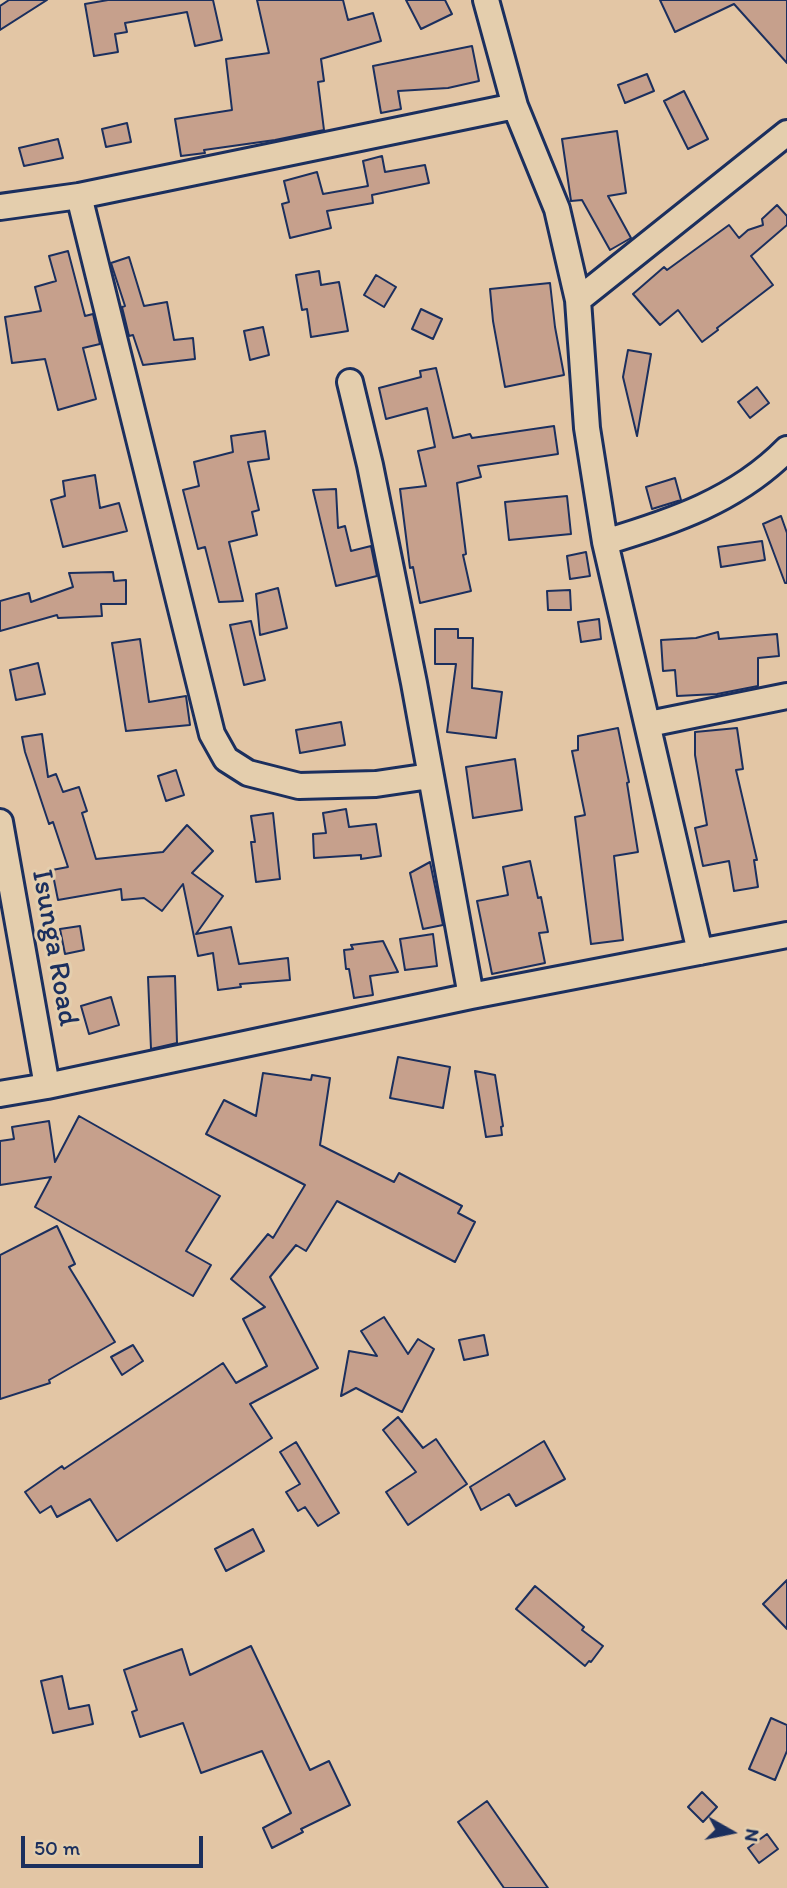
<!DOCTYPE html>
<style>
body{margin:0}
#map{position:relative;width:787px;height:1888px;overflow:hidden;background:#e3c6a5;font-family:Itim,sans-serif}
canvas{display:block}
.north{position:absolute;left:696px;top:1797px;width:70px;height:70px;-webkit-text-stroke:5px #e4cead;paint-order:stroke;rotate:99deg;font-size:19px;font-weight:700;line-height:28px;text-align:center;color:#1b2f5e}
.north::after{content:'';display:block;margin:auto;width:24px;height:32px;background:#1b2f5e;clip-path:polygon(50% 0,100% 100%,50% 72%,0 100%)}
.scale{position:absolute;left:21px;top:1836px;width:182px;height:32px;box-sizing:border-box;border:4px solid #1b2f5e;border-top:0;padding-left:9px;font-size:21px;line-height:24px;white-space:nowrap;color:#1b2f5e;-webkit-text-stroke:5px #e4cead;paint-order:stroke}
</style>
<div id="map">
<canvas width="787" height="1888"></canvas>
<div class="north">N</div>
<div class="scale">50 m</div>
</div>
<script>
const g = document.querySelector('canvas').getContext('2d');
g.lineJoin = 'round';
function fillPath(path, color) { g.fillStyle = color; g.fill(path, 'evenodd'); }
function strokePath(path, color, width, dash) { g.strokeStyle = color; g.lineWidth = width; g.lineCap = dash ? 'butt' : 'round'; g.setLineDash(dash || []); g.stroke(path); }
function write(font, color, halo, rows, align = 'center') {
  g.font = font + ' Itim,sans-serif'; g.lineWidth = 6; g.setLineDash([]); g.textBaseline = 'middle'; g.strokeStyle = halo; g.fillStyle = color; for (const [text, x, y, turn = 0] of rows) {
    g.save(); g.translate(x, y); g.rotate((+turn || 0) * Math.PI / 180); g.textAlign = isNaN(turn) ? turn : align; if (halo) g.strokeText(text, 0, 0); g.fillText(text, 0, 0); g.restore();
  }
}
const building = new Path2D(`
 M 9,0 L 47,0 L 0,30 L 0,6 Z
 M 108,0 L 213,0 L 222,40 L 195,46 L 187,12 L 125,23 L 127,32 L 115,34 L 118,52 L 94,56 L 85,4 Z
 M 257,0 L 343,0 L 348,20 L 373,13 L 381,41 L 321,59 L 324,81 L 318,82 L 324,130 L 275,140 L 204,150 L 205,153 L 181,156 L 175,119 L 232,110 L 226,59 L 269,53 Z
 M 406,0 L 445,0 L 452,14 L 421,29 Z
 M 660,0 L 787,0 L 787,63 L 734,4 L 675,32 Z
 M 472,46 L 479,81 L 448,88 L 398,91 L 401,109 L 381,113 L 373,66 Z
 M 647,74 L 654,91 L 625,103 L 618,85 Z
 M 684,91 L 708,139 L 688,149 L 664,101 Z
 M 127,123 L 131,142 L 106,147 L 102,129 Z
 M 617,131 L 626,193 L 608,196 L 631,238 L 610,250 L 582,200 L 571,201 L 562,139 Z
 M 58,139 L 63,158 L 24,166 L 19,148 Z
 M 382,156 L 385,172 L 425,165 L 429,183 L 372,195 L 373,203 L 327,211 L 331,228 L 290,238 L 282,204 L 289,202 L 284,181 L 317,172 L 323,194 L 368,186 L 363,161 Z
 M 777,205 L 787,216 L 787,225 L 751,256 L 773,285 L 717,328 L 718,330 L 702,342 L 678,310 L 660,325 L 633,294 L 664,267 L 667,270 L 729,225 L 739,238 L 748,230 L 763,225 L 762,219 Z
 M 68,251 L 85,316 L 93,314 L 100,344 L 83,348 L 96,399 L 58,410 L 45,359 L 12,363 L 5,317 L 41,311 L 35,287 L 56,281 L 49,256 Z
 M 129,257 L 144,306 L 167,302 L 174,340 L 193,338 L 195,359 L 143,365 L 133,335 L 129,336 L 122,307 L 125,306 L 111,263 Z
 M 319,271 L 321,285 L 339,282 L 348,331 L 311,337 L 307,309 L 302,310 L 296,275 Z
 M 376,275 L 396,287 L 384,307 L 364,295 Z
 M 550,283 L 555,327 L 564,375 L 505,387 L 493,321 L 490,289 Z
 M 421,309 L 442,319 L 433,339 L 412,329 Z
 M 263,327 L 269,355 L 250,360 L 244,331 Z
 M 628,350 L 651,354 L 637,436 L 623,377 Z
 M 436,368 L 453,438 L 470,434 L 472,438 L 554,426 L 558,454 L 478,466 L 481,477 L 457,483 L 466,554 L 463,555 L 471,591 L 420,603 L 413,567 L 410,568 L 400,489 L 426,486 L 418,451 L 435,447 L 427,408 L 386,419 L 379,388 L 421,377 L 420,371 Z
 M 757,387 L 769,403 L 750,418 L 738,402 Z
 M 265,431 L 269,459 L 248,462 L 259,510 L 252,512 L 257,535 L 229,542 L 243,601 L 219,602 L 205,547 L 198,549 L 183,490 L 199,486 L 194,462 L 233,452 L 231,436 Z
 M 95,475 L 100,508 L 119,503 L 127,531 L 63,547 L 51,500 L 65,496 L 63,481 Z
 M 675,478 L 681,500 L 652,509 L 646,487 Z
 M 336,489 L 338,528 L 345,526 L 351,551 L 371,546 L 377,576 L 336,586 L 313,490 Z
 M 567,496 L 571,534 L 509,540 L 505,502 Z
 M 781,516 L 787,533 L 787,583 L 785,583 L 763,524 Z
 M 762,541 L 765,560 L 721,567 L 718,547 Z
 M 586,552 L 590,576 L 570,579 L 567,556 Z
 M 113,572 L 114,581 L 126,580 L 126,604 L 101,604 L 102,616 L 58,618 L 57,615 L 0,631 L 0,601 L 29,593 L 31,602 L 73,587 L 69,573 Z
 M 278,588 L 287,628 L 260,635 L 256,594 Z
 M 570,590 L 571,610 L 548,610 L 547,591 Z
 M 599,619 L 601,639 L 581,642 L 578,622 Z
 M 251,621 L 265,680 L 244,685 L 230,625 Z
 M 435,629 L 458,629 L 458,638 L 473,638 L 472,688 L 502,692 L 496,738 L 447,732 L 456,664 L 435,664 Z
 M 718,632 L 719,639 L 777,634 L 779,656 L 758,658 L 758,686 L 717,694 L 677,696 L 675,670 L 663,671 L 661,640 L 696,638 Z
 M 140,639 L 149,702 L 186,696 L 190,725 L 126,731 L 112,643 Z
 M 38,663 L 45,694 L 16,700 L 10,670 Z
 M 341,722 L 345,745 L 300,753 L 296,730 Z
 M 618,728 L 629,782 L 627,783 L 638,852 L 614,856 L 623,940 L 591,944 L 575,817 L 585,815 L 572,751 L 578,750 L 578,736 Z
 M 737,728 L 743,769 L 736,770 L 757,860 L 754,860 L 758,887 L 734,891 L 729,861 L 703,866 L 695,828 L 707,825 L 695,755 L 695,732 Z
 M 42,734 L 48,777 L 56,774 L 63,792 L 79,787 L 87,811 L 82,813 L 96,859 L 163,852 L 187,825 L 213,851 L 192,873 L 223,896 L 196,934 L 231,927 L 239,964 L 288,958 L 290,980 L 240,984 L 241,987 L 218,990 L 213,953 L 198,956 L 183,884 L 162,911 L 144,898 L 122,900 L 121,889 L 58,900 L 52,870 L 68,867 L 53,822 L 49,824 L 25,752 L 22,737 Z
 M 515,759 L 522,810 L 473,818 L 466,767 Z
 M 176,770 L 184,795 L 166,801 L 158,776 Z
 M 346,809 L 349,827 L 376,824 L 381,856 L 361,859 L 361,855 L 314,858 L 313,834 L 326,833 L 323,813 Z
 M 273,813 L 280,879 L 256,882 L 251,842 L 255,842 L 251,816 Z
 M 530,861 L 538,898 L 541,897 L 548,932 L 539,933 L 545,963 L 492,974 L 477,901 L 508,895 L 503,867 Z
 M 430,862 L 443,925 L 423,929 L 410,873 Z
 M 80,926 L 84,950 L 65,954 L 60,929 Z
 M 433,934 L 437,966 L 405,970 L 400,939 Z
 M 383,941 L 398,972 L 370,976 L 373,995 L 354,998 L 349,969 L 346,969 L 344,950 L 353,949 L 351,945 Z
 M 175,976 L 177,1043 L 151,1049 L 148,977 Z
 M 111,997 L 119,1025 L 89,1034 L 81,1006 Z
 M 398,1057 L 450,1067 L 443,1108 L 390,1098 Z
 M 475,1071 L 495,1075 L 503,1126 L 501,1127 L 502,1135 L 486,1137 Z
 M 263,1073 L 311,1080 L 312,1075 L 330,1078 L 320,1145 L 394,1182 L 399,1173 L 462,1206 L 458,1213 L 475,1222 L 455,1262 L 337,1201 L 306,1251 L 296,1245 L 270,1277 L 318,1368 L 250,1404 L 272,1438 L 117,1541 L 90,1499 L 57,1517 L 51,1506 L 40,1513 L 25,1492 L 62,1466 L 64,1469 L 223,1363 L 236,1383 L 267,1366 L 243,1319 L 265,1307 L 231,1279 L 268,1234 L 273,1238 L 305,1185 L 206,1134 L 224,1100 L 256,1116 Z
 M 79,1116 L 220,1196 L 186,1251 L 211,1265 L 193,1296 L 35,1207 L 51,1177 L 0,1185 L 0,1141 L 14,1139 L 12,1127 L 49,1121 L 55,1162 Z
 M 57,1226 L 75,1264 L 69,1267 L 115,1342 L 49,1380 L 50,1383 L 0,1399 L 0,1255 Z
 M 384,1317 L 408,1354 L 418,1339 L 434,1349 L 402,1412 L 356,1388 L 341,1396 L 349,1351 L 377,1356 L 361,1331 Z
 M 484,1335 L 488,1355 L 464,1360 L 459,1340 Z
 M 133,1345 L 143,1361 L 122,1375 L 111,1357 Z
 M 398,1417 L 423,1448 L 436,1439 L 467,1484 L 408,1525 L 386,1492 L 416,1472 L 383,1430 Z
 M 544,1441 L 565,1479 L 516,1506 L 509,1494 L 481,1510 L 470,1487 Z
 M 296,1442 L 339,1513 L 318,1526 L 305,1507 L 298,1511 L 286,1492 L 300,1484 L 280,1452 Z
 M 253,1529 L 264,1551 L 226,1571 L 215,1549 Z
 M 787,1580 L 787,1629 L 763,1604 Z
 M 535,1586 L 584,1627 L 582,1630 L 603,1646 L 591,1662 L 589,1661 L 585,1666 L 516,1609 Z
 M 251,1646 L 310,1770 L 329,1761 L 350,1805 L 301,1829 L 303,1832 L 272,1848 L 263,1828 L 291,1813 L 262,1751 L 201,1773 L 183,1723 L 140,1737 L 132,1712 L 137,1710 L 124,1670 L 182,1649 L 190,1675 Z
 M 62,1676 L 69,1709 L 89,1705 L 93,1724 L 53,1733 L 41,1681 Z
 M 771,1718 L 787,1725 L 787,1751 L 775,1780 L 749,1769 Z
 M 702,1792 L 717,1807 L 703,1822 L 688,1807 Z
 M 487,1801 L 503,1824 L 548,1888 L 504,1888 L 458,1822 Z
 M 767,1834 L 778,1849 L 759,1863 L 748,1848 Z`);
const minor = new Path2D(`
 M 486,0 L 515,106 L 557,209 L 578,300 L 587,428 L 605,542 L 700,952
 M 79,196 L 212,734 L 226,759 L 248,773 L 299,786 L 376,784 L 430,776
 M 0,207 L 79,196 L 515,106
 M 578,300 L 787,133
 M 350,382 L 370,465 L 414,683 L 471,996
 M 605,542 C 672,522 737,500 787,449
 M 649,724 L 787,696
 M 0,822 L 47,1086
 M 0,1094 L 47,1086 L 471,996 L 787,935`);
const streetNames = [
 ["Isunga Road",54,948,80]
];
fillPath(building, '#c6a08c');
strokePath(building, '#1b2f5e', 2);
strokePath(minor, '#1b2f5e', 30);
strokePath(minor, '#e4cead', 24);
write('30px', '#1b2f5e', '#e4cead', streetNames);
</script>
